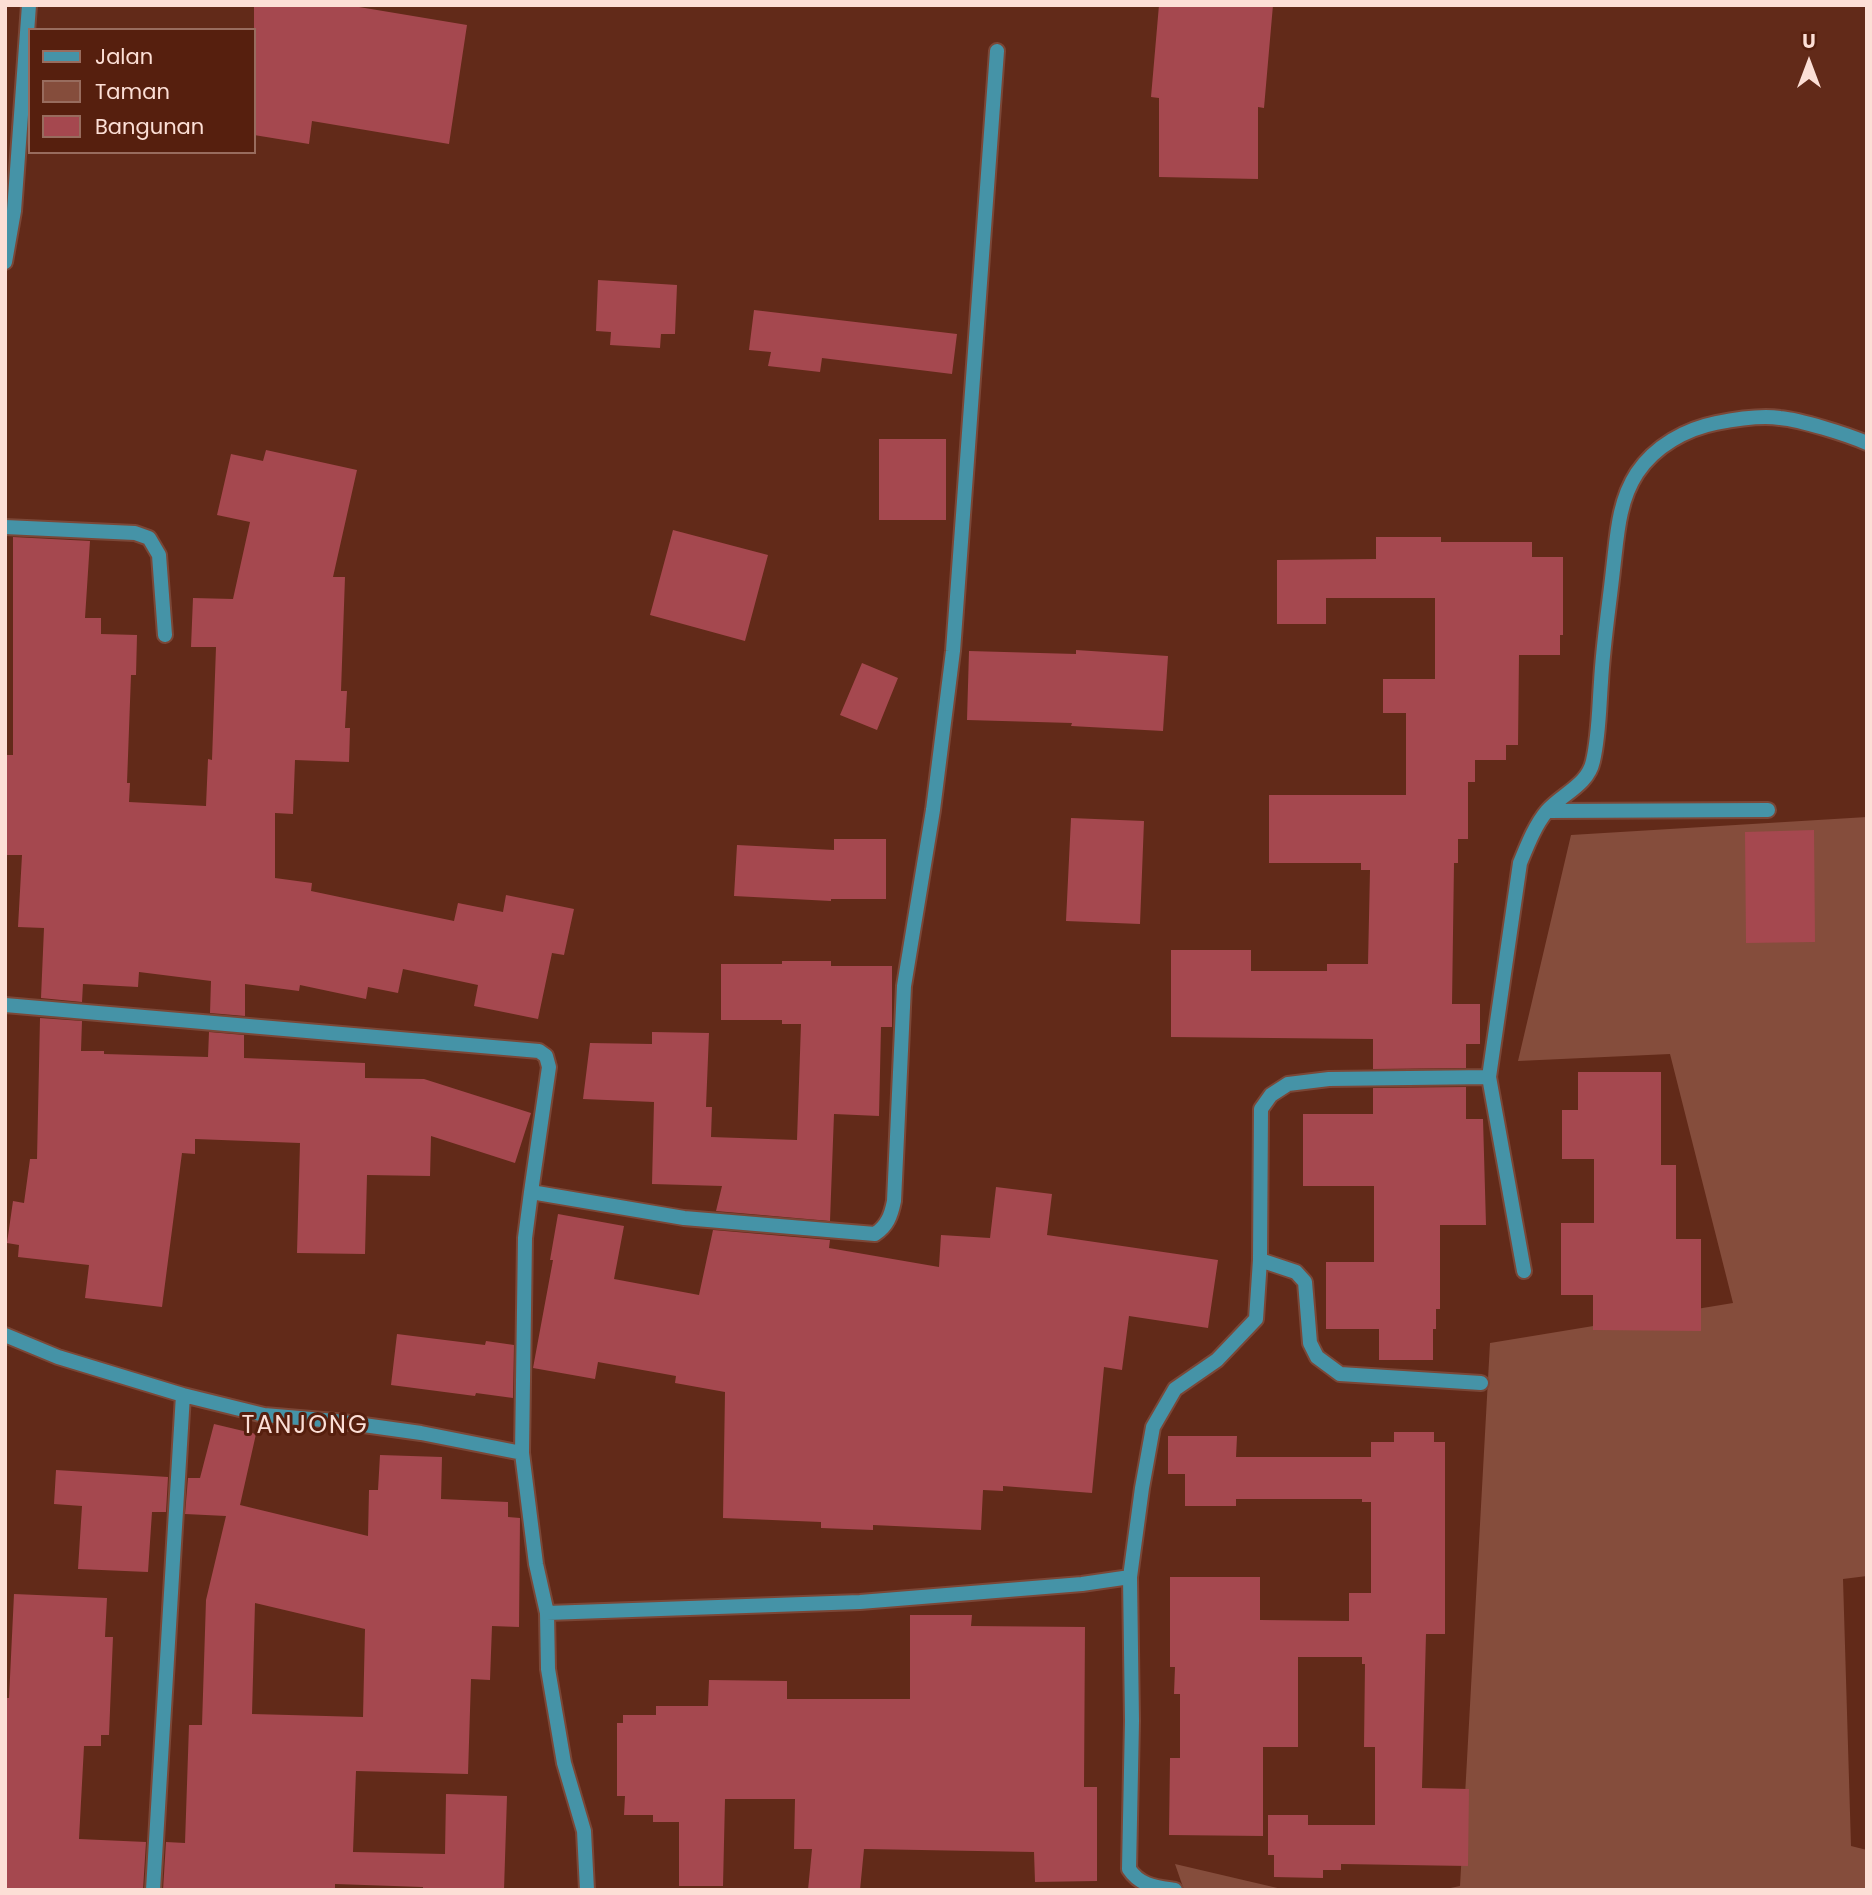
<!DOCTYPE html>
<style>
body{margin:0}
#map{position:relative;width:1872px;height:1895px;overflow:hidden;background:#622a19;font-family:Poppins,sans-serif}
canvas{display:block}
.frame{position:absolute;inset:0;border:7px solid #fcdfd6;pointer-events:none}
.legend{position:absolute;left:28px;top:28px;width:228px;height:126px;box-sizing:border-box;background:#561f0e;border:2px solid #986c5e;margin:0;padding:9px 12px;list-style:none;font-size:21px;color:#fcdfd6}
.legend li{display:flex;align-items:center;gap:14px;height:35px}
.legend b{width:35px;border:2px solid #986c5e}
.north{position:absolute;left:1774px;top:28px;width:70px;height:70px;-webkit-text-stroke:5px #561f0e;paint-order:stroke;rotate:0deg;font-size:19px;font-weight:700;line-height:28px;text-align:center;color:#fcdfd6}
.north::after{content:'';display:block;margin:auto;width:24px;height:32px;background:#fcdfd6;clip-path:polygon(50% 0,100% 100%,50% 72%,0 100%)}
</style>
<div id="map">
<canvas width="1872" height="1895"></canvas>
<div class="frame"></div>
<ul class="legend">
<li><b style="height:9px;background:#4593a7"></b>Jalan</li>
<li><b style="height:19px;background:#854d3c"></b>Taman</li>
<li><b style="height:19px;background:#a5484f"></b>Bangunan</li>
</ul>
<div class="north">U</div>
</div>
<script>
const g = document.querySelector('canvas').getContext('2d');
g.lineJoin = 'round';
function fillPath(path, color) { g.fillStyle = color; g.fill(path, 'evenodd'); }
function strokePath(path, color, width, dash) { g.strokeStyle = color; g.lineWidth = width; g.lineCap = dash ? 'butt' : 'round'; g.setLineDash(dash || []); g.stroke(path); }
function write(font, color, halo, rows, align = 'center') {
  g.font = font + ' Poppins,sans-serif'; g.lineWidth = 6; g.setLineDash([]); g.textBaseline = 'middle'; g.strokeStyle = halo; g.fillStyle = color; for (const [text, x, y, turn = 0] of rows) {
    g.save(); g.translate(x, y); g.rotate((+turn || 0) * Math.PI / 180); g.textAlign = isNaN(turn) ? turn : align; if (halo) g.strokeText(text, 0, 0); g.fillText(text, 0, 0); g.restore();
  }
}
const green = new Path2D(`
 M 1867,817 L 1867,1576 L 1843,1579 L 1851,1846 L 1867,1850 L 1867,1890 L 1441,1890 L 1460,1886 L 1490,1343 L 1733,1303 L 1670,1054 L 1518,1061 L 1571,835 Z
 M 1175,1864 L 1286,1890 L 1184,1890 Z`);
const building = new Path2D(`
 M 254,5 L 347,5 L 467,25 L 449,144 L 312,121 L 309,144 L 254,135 Z
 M 1159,5 L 1273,5 L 1264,108 L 1258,107 L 1258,179 L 1159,177 L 1159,98 L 1151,97 Z
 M 598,280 L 677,285 L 675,334 L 661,334 L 660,348 L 610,345 L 611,332 L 596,331 Z
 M 754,310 L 957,334 L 952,374 L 822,358 L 820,372 L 768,366 L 771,352 L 749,350 Z
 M 879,439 L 946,439 L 946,520 L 879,520 Z
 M 266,450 L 357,470 L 333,577 L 345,577 L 341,691 L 347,691 L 345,728 L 350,728 L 349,762 L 295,760 L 293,814 L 275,813 L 275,878 L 312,883 L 311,891 L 454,921 L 458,903 L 503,912 L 506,895 L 574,909 L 564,955 L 552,953 L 538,1019 L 474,1006 L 478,985 L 403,969 L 398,993 L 368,987 L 366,999 L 300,985 L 299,991 L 245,984 L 245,1016 L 210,1013 L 211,981 L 139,972 L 138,987 L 83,984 L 82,1002 L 41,998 L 44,928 L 18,927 L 22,855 L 5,855 L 7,755 L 13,755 L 13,537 L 90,541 L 85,618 L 101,618 L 101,634 L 137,635 L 136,675 L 131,675 L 127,783 L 130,783 L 129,802 L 206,806 L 208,759 L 212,760 L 216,647 L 191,647 L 193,598 L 233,599 L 250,522 L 217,515 L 231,454 L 263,461 Z
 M 673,530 L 768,555 L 745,641 L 650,615 Z
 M 1376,537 L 1441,537 L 1441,542 L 1532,542 L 1532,557 L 1563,557 L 1563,635 L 1560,635 L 1560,655 L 1519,655 L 1518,745 L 1506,745 L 1506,760 L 1475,760 L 1475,782 L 1468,782 L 1468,839 L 1458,839 L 1458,863 L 1454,863 L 1452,1004 L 1480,1004 L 1480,1044 L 1466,1044 L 1466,1068 L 1373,1069 L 1373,1039 L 1171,1037 L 1171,950 L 1251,950 L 1251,971 L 1327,971 L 1327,964 L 1368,964 L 1370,870 L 1361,870 L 1361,863 L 1269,863 L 1269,795 L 1406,795 L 1406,713 L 1383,713 L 1383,679 L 1435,679 L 1435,598 L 1326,598 L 1326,624 L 1277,624 L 1277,560 L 1376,559 Z
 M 1076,650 L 1168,656 L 1163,731 L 1071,726 L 1072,723 L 967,720 L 969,651 L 1076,654 Z
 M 862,663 L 898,678 L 877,730 L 840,715 Z
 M 1071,818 L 1144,821 L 1140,924 L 1066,921 Z
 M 1814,830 L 1815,942 L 1746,943 L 1745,832 Z
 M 834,839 L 886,839 L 886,899 L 831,899 L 831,901 L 734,896 L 737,845 L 834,850 Z
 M 782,961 L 831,961 L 831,966 L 892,966 L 892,1027 L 881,1027 L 879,1116 L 834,1114 L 830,1221 L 716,1211 L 722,1186 L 652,1184 L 654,1102 L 583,1099 L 590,1043 L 652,1044 L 652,1032 L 709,1033 L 706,1107 L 712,1107 L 711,1137 L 797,1140 L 801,1024 L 782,1024 L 782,1020 L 721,1020 L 721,964 L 782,964 Z
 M 40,1018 L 82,1021 L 81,1051 L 104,1051 L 104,1054 L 208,1057 L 209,1032 L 244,1035 L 244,1058 L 365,1063 L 365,1078 L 424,1079 L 531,1113 L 515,1163 L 431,1136 L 430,1176 L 367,1175 L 365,1254 L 297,1253 L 300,1143 L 195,1139 L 195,1154 L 182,1153 L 162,1307 L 85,1298 L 89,1265 L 18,1257 L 19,1245 L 7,1243 L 13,1201 L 24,1203 L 30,1159 L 37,1159 Z
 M 1578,1072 L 1661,1072 L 1661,1165 L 1676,1165 L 1676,1239 L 1701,1239 L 1701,1331 L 1593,1330 L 1593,1295 L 1561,1295 L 1561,1223 L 1594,1223 L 1594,1159 L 1562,1159 L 1562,1110 L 1578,1110 Z
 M 1466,1087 L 1466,1119 L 1483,1119 L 1486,1225 L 1440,1225 L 1440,1309 L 1436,1309 L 1436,1329 L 1433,1329 L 1433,1360 L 1379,1360 L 1379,1329 L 1326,1329 L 1326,1262 L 1374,1262 L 1374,1186 L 1303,1186 L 1303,1114 L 1373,1114 L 1373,1088 Z
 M 996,1187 L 1052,1194 L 1047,1235 L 1218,1260 L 1208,1328 L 1129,1316 L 1122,1370 L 1104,1367 L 1092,1493 L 1003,1486 L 1003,1491 L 983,1490 L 981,1530 L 873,1525 L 873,1530 L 821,1528 L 821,1522 L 723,1518 L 725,1392 L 675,1383 L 676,1376 L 598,1362 L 595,1379 L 533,1368 L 553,1260 L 550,1260 L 558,1214 L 624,1226 L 614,1279 L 699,1295 L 713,1230 L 830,1240 L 829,1248 L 939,1267 L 941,1235 L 990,1238 Z
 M 397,1334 L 485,1345 L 486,1341 L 514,1345 L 513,1398 L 476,1393 L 475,1396 L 391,1385 Z
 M 214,1424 L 256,1434 L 240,1505 L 368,1536 L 369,1490 L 378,1490 L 380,1455 L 442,1457 L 441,1499 L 508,1502 L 508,1517 L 520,1518 L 519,1627 L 492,1626 L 490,1680 L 471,1679 L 468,1774 L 356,1771 L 353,1852 L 445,1854 L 446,1794 L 507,1796 L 504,1890 L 423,1890 L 423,1887 L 335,1884 L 335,1890 L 163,1890 L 166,1842 L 185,1843 L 189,1725 L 202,1725 L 206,1600 L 226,1516 L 185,1514 L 188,1478 L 200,1478 ZM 255,1603 L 365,1629 L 363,1717 L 252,1714 Z
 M 1394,1432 L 1434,1432 L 1434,1442 L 1445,1442 L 1445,1634 L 1426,1634 L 1422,1788 L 1469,1789 L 1468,1866 L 1341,1864 L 1341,1870 L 1323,1870 L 1323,1878 L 1274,1877 L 1274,1855 L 1268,1855 L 1268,1815 L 1308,1815 L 1308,1825 L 1375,1825 L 1375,1747 L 1364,1747 L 1365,1664 L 1362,1664 L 1362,1657 L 1298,1657 L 1298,1747 L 1263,1747 L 1263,1836 L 1169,1835 L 1170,1758 L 1180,1758 L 1180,1694 L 1174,1694 L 1175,1667 L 1170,1667 L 1170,1577 L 1260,1577 L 1260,1620 L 1349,1621 L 1349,1593 L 1371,1593 L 1371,1502 L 1362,1502 L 1362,1499 L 1236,1499 L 1236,1506 L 1185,1506 L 1185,1474 L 1168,1474 L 1168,1436 L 1237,1436 L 1236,1457 L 1371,1457 L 1371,1442 L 1394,1442 Z
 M 56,1470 L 168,1477 L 166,1512 L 152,1512 L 148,1572 L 78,1569 L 82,1506 L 54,1504 Z
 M 14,1594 L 107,1598 L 105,1637 L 113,1637 L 109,1735 L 101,1735 L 101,1746 L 84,1746 L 79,1839 L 146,1842 L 143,1890 L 5,1890 L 5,1698 L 9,1698 Z
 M 910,1615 L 972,1615 L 971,1626 L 1085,1627 L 1084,1787 L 1097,1787 L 1097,1881 L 1035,1882 L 1034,1852 L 864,1849 L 860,1890 L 808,1890 L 812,1849 L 794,1849 L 795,1799 L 725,1799 L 723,1886 L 679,1886 L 679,1822 L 653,1822 L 653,1815 L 624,1815 L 625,1796 L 617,1796 L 617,1723 L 623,1723 L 623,1715 L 656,1715 L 656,1706 L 708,1706 L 709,1680 L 787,1681 L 787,1699 L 910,1699 Z`);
const street = new Path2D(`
 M 5,262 L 14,211 L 29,5
 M 5,527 L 135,533 L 149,538 L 159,555 L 165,635
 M 1547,811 L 1768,810
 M 5,1005 L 539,1051 L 546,1056 L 549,1067 L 531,1192
 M 1489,1077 L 1524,1271
 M 1260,1260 L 1296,1272 L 1305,1282 L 1310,1343 L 1317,1357 L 1340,1374 L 1481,1383
 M 5,1335 L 58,1357 L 183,1395 L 264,1415 L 335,1421 L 421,1433 L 522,1453 L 536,1564 L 547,1613 L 548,1669 L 564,1763 L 584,1831 L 587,1890
 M 522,1453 L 525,1238 L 531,1192 L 684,1218 L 875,1234 C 887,1226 891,1216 894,1201 L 904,986 L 933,810 L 953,651 L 997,51
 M 1130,1577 L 1132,1721 L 1129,1869 C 1140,1886 1156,1887 1175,1890
 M 547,1613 L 860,1602 L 1082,1584 L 1130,1577 L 1142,1488 L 1153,1427 L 1175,1389 L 1217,1360 L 1256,1319 L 1260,1260 L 1261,1109 L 1271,1095 L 1288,1084 L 1329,1079 L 1489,1077 L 1520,863 C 1527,846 1535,825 1547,811 C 1562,794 1588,785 1593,761 C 1599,735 1599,708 1601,682 C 1603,644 1609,607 1613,570 C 1617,537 1618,502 1637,473 C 1655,446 1686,429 1716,423 C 1736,419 1759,415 1780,418 C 1801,420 1846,434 1867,443
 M 153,1890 L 183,1395`);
const quarterNames = [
 ["TANJONG",305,1427]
];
fillPath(green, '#854d3c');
fillPath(building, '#a5484f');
strokePath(street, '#7b4737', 18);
strokePath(street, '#4593a7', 14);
g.letterSpacing = '2px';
write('24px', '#fcdfd6', '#561f0e', quarterNames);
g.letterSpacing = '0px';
</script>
